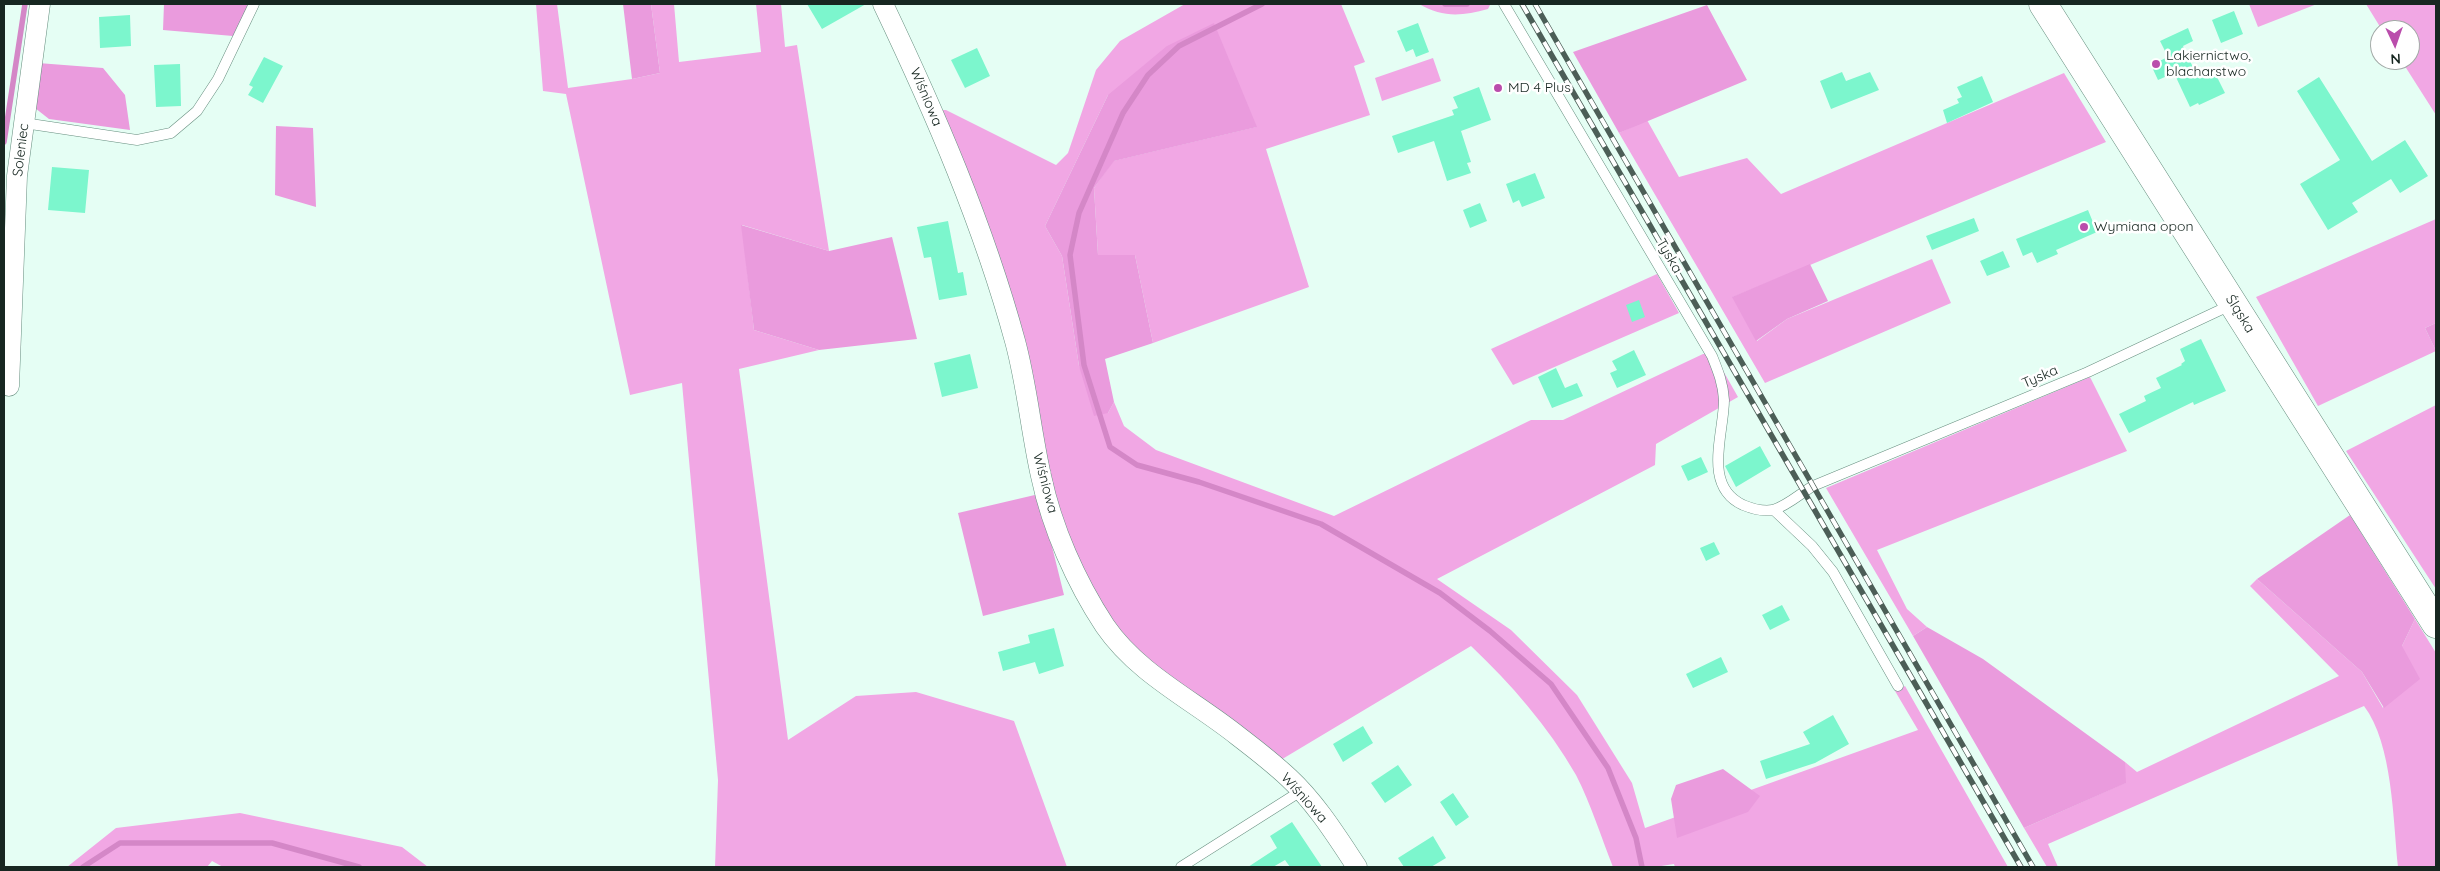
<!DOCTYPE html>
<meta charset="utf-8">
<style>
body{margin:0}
#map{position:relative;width:2440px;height:871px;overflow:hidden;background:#e5fef4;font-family:Quicksand,sans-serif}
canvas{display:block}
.frame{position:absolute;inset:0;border:5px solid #172721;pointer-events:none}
.north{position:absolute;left:2370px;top:20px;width:50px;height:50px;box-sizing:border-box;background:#fff;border:1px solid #a2a9a6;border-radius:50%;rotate:177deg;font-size:14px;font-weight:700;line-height:20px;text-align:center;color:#172721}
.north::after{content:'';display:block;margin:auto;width:18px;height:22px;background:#ba4dac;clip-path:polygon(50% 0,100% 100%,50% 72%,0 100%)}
</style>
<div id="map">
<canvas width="2440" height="871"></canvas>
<div class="frame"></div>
<div class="north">N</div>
</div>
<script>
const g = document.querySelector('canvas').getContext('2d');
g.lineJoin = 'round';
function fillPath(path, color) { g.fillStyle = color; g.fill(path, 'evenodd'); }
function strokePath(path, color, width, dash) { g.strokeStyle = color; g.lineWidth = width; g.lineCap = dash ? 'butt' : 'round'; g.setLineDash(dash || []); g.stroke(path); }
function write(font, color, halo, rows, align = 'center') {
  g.font = font + ' Quicksand,sans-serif'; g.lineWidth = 5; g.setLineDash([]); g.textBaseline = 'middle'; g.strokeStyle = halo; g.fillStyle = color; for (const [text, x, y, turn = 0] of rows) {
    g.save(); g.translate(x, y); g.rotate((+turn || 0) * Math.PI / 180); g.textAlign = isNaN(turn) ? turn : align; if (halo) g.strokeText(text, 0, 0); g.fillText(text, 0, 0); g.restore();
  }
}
const green = new Path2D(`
 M 536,4 L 557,4 L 568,88 L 632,79 L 660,73 L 651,4 L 674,4 L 679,62 L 761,52 L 756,4 L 781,4 L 785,47 L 797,45 L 829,251 L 742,225 L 754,330 L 819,350 L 739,369 L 788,740 L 856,696 L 916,692 L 1014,721 L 1067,867 L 715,867 L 718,780 L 682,383 L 630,395 L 566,94 L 543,91 Z
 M 1185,4 L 1341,4 L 1365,62 L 1354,66 L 1370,115 L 1266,149 L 1309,287 L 1153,343 L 1135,255 L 1098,255 L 1094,188 L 1113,161 L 1256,127 L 1108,95 L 1045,226 L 1062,256 L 1079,366 L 1108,413 L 1114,402 L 1124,426 L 1156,450 L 1334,516 L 1531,420 L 1563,420 L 1703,354 L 1713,353 L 1738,397 L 1656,444 L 1655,465 L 1437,579 L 1511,630 L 1577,695 L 1632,783 L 1645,828 L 1918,730 L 1895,691 L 1905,686 L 2008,867 L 1675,867 L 1674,864 L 1655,867 L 1613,867 C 1601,837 1591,804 1576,775 C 1548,726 1511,684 1471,646 L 1279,761 L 1134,652 L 1088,589 L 1068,547 L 937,110 L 946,110 L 1056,165 L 1068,153 L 1096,70 L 1120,41 Z
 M 1419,4 L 1489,4 L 1490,5 L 1488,9 C 1462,16 1443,18 1419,4 Z
 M 2249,4 L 2317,4 L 2258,27 Z
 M 2366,4 L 2436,4 L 2436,115 L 2401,60 L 2410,60 L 2410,30 L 2382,30 Z
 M 1433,58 L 1441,81 L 1382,101 L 1375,78 Z
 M 2064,73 L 2106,142 L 1733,297 L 1757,341 L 1787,319 L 1932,259 L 1951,303 L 1765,383 L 1619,133 L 1647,120 L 1679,177 L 1747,158 L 1781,194 Z
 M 2436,219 L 2436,323 L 2425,328 L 2436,351 L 2318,406 L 2256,297 Z
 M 1657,274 L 1679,313 L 1513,385 L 1491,349 Z
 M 2090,377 L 2127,451 L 1877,550 L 1907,609 L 1927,627 L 1913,636 L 1826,488 Z
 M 2436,405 L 2436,589 L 2346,451 Z
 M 2257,579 L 2362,672 L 2383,708 L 2402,646 L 2415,619 L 2436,653 L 2436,867 L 2398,867 C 2393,821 2393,744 2364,706 L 2048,844 L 2058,867 L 2047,867 L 2024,828 L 2125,783 L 2125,762 L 2137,772 L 2339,676 L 2250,586 Z
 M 240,813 L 402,847 L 428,867 L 223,867 L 212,861 L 207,867 L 67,867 L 116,828 Z`);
const forest = new Path2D(`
 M 164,4 L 249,4 L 233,36 L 163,30 Z
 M 623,4 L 651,4 L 660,73 L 632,79 Z
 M 1707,5 L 1747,80 L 1619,133 L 1573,52 Z
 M 1214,23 L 1257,127 L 1114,161 L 1094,188 L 1098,255 L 1135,255 L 1153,343 L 1105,359 L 1114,402 L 1108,413 L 1094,416 L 1079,366 L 1062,256 L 1045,226 L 1108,95 L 1167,46 Z
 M 38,63 L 103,68 L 125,95 L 130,130 L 49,119 L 35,108 Z
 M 276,126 L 313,128 L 316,207 L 275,195 Z
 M 741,225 L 829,251 L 892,237 L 917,339 L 819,350 L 754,330 Z
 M 1810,264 L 1828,301 L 1787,319 L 1756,341 L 1732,297 Z
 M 2436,323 L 2436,351 L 2425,328 Z
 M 1039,494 L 1064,595 L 983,616 L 958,513 Z
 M 2350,515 L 2415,619 L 2402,646 L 2420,679 L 2384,708 L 2362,672 L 2257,579 Z
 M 1927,627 L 1983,659 L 2125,762 L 2126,783 L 2024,828 L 1913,636 Z
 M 1723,769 L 1760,796 L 1748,812 L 1677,838 L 1671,799 L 1676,785 Z`);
const stream = new Path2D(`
 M 1262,4 L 1179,46 L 1148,75 L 1123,113 L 1079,213 L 1070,255 L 1084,365 L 1110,447 L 1137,465 L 1199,482 L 1321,524 L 1440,593 L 1490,631 L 1551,684 L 1608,768 L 1636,838 L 1642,867
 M 1445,4 L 1467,4
 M 4,142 L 25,4
 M 83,867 L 120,843 L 272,843 L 359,867`);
const building = new Path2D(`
 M 807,4 L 866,4 L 822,29 Z
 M 2234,11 L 2243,34 L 2221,43 L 2212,20 Z
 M 130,15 L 131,46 L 100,48 L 99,17 Z
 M 1418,23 L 1429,52 L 1416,57 L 1413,49 L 1406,52 L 1397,31 Z
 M 2188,28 L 2193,41 L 2183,46 L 2198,78 L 2214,71 L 2225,93 L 2199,105 L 2198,103 L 2190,107 L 2174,73 L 2158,80 L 2151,65 L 2168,57 L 2160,41 Z
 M 977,48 L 990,76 L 965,88 L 951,60 Z
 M 264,57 L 283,66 L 263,103 L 248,95 L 253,87 L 249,85 Z
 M 180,64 L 181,106 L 156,107 L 154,65 Z
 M 1842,72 L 1846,81 L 1870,72 L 1879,90 L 1831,109 L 1820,81 Z
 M 1982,76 L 1993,102 L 1947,123 L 1943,110 L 1959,103 L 1957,99 L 1962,97 L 1957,87 Z
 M 2319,77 L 2372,161 L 2405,140 L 2428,176 L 2400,193 L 2391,179 L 2352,203 L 2358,212 L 2328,230 L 2300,184 L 2340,160 L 2297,91 Z
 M 1479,87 L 1491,120 L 1461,131 L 1471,162 L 1467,163 L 1471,173 L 1447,181 L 1434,141 L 1398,153 L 1392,136 L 1454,115 L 1452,110 L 1458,108 L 1453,97 Z
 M 52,167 L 89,170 L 85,213 L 48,210 Z
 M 1535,173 L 1545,198 L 1522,207 L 1519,200 L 1513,203 L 1506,184 Z
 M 1480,203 L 1487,221 L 1470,228 L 1463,210 Z
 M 2088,210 L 2097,232 L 2056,250 L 2058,254 L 2037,263 L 2032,252 L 2023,256 L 2016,239 Z
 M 1974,218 L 1979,231 L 1932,250 L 1926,236 Z
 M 948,221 L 958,273 L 963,272 L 967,295 L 939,300 L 931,257 L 924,258 L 917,227 Z
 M 2003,251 L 2010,267 L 1987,276 L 1980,261 Z
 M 1639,300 L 1645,317 L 1632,322 L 1626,305 Z
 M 2201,339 L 2226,391 L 2194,405 L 2193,402 L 2129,433 L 2119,414 L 2146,401 L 2144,396 L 2161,388 L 2156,378 L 2182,365 L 2181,364 L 2185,361 L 2180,349 Z
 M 1634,350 L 1646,375 L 1617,388 L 1610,373 L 1617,370 L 1612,361 Z
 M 970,354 L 978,388 L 942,397 L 934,363 Z
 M 1556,368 L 1565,388 L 1577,383 L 1583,396 L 1552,408 L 1538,377 Z
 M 1760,446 L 1771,466 L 1736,487 L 1725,466 Z
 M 1701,457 L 1708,472 L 1688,481 L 1681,466 Z
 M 1714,542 L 1720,554 L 1706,561 L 1700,548 Z
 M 1782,605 L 1790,620 L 1770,630 L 1762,615 Z
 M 1054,628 L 1064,666 L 1039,674 L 1035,662 L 1003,671 L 998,652 L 1030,643 L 1028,635 Z
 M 1721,657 L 1728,672 L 1693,688 L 1686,674 Z
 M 1833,715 L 1849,744 L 1815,763 L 1766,779 L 1760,761 L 1810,744 L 1803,732 Z
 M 1363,726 L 1373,743 L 1343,762 L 1333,744 Z
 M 1398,765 L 1412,785 L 1385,803 L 1371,783 Z
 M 1453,793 L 1469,817 L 1456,826 L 1440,802 Z
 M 1292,822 L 1322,867 L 1290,867 L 1285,860 L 1273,867 L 1248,867 L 1277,848 L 1270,836 Z
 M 1433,836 L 1446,858 L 1431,867 L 1404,867 L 1398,858 Z`);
const lane = new Path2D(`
 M 1504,4 L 1712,356 C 1718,371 1723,383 1724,400 C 1724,434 1702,486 1743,505 C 1753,509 1763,512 1773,510 C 1787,506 1801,493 1813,486 L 2088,372 L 2233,304
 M 24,123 L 137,140 L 171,133 L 197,111 L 218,79 L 254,4
 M 1774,510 L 1812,546 L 1833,572 L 1898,686
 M 1181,867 L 1301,791`);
const street = new Path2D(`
 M 883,4 C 935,113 983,224 1015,341 C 1027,385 1031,432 1041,476 C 1052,528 1076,582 1105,626 C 1138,674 1193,700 1238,736 C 1255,749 1273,763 1289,778 C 1316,803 1337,837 1357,867
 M 9,386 L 17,176 L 40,4`);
const primary = new Path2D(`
 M 2043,4 L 2436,624`);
const rail = new Path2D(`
 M 1522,4 L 2021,867
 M 1535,4 L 2033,867`);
const markers = [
 [2156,64,5,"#ba4dac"],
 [1498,88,5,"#ba4dac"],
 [2084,227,5,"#ba4dac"]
];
const poiNames = [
 ["Lakiernictwo,",2166,56],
 ["blacharstwo",2166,72],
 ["MD 4 Plus",1508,88],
 ["Wymiana opon",2094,227]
];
const streetNames = [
 ["Wiśniowa",926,97,67],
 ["Soleniec",21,150,-83],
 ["Tyska",1669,256,60],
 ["Śląska",2240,314,58],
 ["Tyska",2040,377,-23],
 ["Wiśniowa",1045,483,75],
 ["Wiśniowa",1304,798,48]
];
fillPath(green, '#f1a7e4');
fillPath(forest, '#ea9bdd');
strokePath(stream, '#d487c7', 5.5);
fillPath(building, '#7cf6cd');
strokePath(lane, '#668e7f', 11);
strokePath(street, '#668e7f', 21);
strokePath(primary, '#668e7f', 29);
strokePath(lane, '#fff', 10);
strokePath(street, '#fff', 20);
strokePath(primary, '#fff', 28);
strokePath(rail, '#4c5e57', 5.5);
strokePath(rail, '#fff', 4, [11]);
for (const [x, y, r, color] of markers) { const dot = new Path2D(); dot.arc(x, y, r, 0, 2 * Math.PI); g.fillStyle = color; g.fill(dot); strokePath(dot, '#fff', 2); }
write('14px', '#172721', '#fff', poiNames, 'left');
write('14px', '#172721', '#fff', streetNames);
</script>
